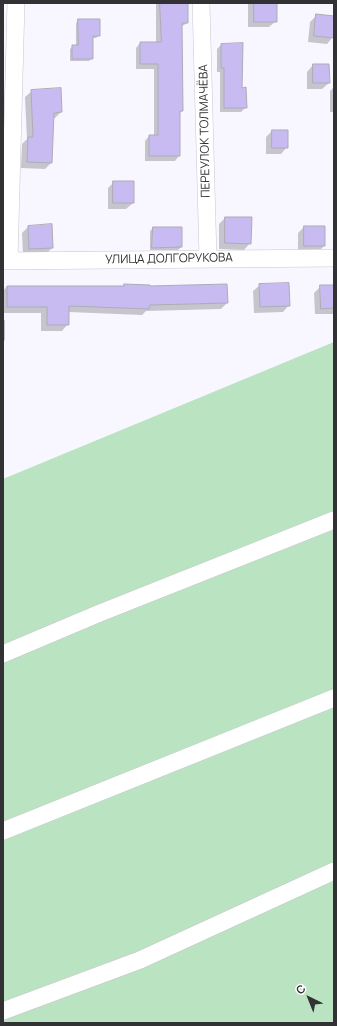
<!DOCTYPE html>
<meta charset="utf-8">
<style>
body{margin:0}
#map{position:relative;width:337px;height:1026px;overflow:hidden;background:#f8f6ff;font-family:Manrope,sans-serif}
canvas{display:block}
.frame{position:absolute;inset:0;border:4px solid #323134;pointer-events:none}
.north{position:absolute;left:289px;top:978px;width:40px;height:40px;-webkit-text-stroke:3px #fff;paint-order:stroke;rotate:317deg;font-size:11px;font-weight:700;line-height:16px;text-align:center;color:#323134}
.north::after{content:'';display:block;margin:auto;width:14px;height:18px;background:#323134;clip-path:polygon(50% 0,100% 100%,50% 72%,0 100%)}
</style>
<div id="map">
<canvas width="337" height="1026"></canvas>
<div class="frame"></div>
<div class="north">С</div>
</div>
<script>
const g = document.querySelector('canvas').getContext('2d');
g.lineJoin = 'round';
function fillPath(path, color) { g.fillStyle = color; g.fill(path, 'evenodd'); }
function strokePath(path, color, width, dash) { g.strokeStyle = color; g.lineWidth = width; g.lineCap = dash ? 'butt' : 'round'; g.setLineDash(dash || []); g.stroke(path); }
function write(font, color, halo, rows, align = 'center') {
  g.font = font + ' Manrope,sans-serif'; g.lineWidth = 3.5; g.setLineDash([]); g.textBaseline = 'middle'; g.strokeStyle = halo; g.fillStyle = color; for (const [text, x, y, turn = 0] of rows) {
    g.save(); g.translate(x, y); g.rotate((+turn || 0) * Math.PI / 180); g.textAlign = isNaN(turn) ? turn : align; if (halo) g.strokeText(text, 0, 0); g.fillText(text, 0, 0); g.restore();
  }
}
const green = new Path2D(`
 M 334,342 L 334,1023 L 3,1023 L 3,479 Z`);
const shadow = new Path2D(`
 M 156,3 L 187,3 L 187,23 L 181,27 L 182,111 L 179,114 L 179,156 L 175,161 L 145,161 L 145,141 L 149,136 L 154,136 L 154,69 L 136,69 L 136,48 L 140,43 L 156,43 Z
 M 248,3 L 276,3 L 276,21 L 269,27 L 248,27 Z
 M 316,16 L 334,17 L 333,37 L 327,44 L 308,42 L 310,22 Z
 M 79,20 L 99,35 L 96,38 L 92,38 L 92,58 L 89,61 L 70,61 L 70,49 L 73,46 L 76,46 L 76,23 Z
 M 221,45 L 241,89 L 246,107 L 241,112 L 220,112 L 220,72 L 217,72 L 217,49 Z
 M 313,65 L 329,83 L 322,89 L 307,89 L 307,72 Z
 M 334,87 L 334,112 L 330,112 L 330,91 Z
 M 32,91 L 61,112 L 55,118 L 53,118 L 51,163 L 45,169 L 21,168 L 22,144 L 27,139 L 25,97 Z
 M 272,131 L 287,147 L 281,154 L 266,154 L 266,137 Z
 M 114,182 L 133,203 L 126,209 L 108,209 L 108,188 Z
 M 225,218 L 250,243 L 244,250 L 219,249 L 219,224 Z
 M 28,227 L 52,248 L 46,254 L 23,255 L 22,233 Z
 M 304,227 L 324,246 L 318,252 L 298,252 L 298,233 Z
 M 153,228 L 181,247 L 178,250 L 150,250 L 150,231 Z
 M 124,285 L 149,287 L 227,303 L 221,309 L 146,311 L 142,315 L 68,312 L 68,324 L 62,331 L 41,331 L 41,313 L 3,313 L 3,291 L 7,286 L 122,287 Z
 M 260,285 L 289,305 L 283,312 L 254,313 L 253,291 Z
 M 321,286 L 334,286 L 334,314 L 315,314 L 314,293 Z
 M 3,320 L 5,320 L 5,340 L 3,342 Z`);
const building = new Path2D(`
 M 160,3 L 188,3 L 188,23 L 182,23 L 183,111 L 180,111 L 180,156 L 149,156 L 149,135 L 158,135 L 158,64 L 140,64 L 140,42 L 161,42 Z
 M 254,3 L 277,3 L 277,22 L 254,22 Z
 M 316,14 L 334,16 L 334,38 L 314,36 Z
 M 78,19 L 100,19 L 100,36 L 93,36 L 93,59 L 72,59 L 72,45 L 78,45 Z
 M 243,43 L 242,88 L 246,87 L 247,108 L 224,108 L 224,68 L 221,68 L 221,44 Z
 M 313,64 L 329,64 L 330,83 L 313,83 Z
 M 61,88 L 62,112 L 54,113 L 52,163 L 27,162 L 28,137 L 33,137 L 31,90 Z
 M 272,130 L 288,130 L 288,148 L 272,148 Z
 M 113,181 L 134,181 L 134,203 L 113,203 Z
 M 225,217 L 252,217 L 251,244 L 225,243 Z
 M 52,224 L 53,248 L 29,249 L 28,226 Z
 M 304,226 L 325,226 L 325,246 L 304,246 Z
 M 153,227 L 182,227 L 182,247 L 152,248 Z
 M 289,283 L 290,306 L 260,307 L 259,284 Z
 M 124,284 L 150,285 L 150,286 L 227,284 L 228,303 L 150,305 L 149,309 L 69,306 L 69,325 L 47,325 L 47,307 L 7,307 L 7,286 L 124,286 Z
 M 320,285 L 334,285 L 334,308 L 321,309 Z`);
const minor = new Path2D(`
 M 201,3 L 208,259
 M 3,261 L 334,258
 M 9,261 L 16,3
 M 3,654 L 100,613 L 334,520
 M 3,831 L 334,698
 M 3,1011 L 140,960 L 334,871`);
const streetNames = [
 ["ПЕРЕУЛОК ТОЛМАЧЁВА",205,131,-91],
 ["УЛИЦА ДОЛГОРУКОВА",169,259,-1]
];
fillPath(green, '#b9e3c1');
fillPath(shadow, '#0003');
fillPath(building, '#c8bbf2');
strokePath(building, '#adacb4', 1);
strokePath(minor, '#c8c6cf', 18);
strokePath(minor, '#fff', 17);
write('12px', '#323134', '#fff', streetNames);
</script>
